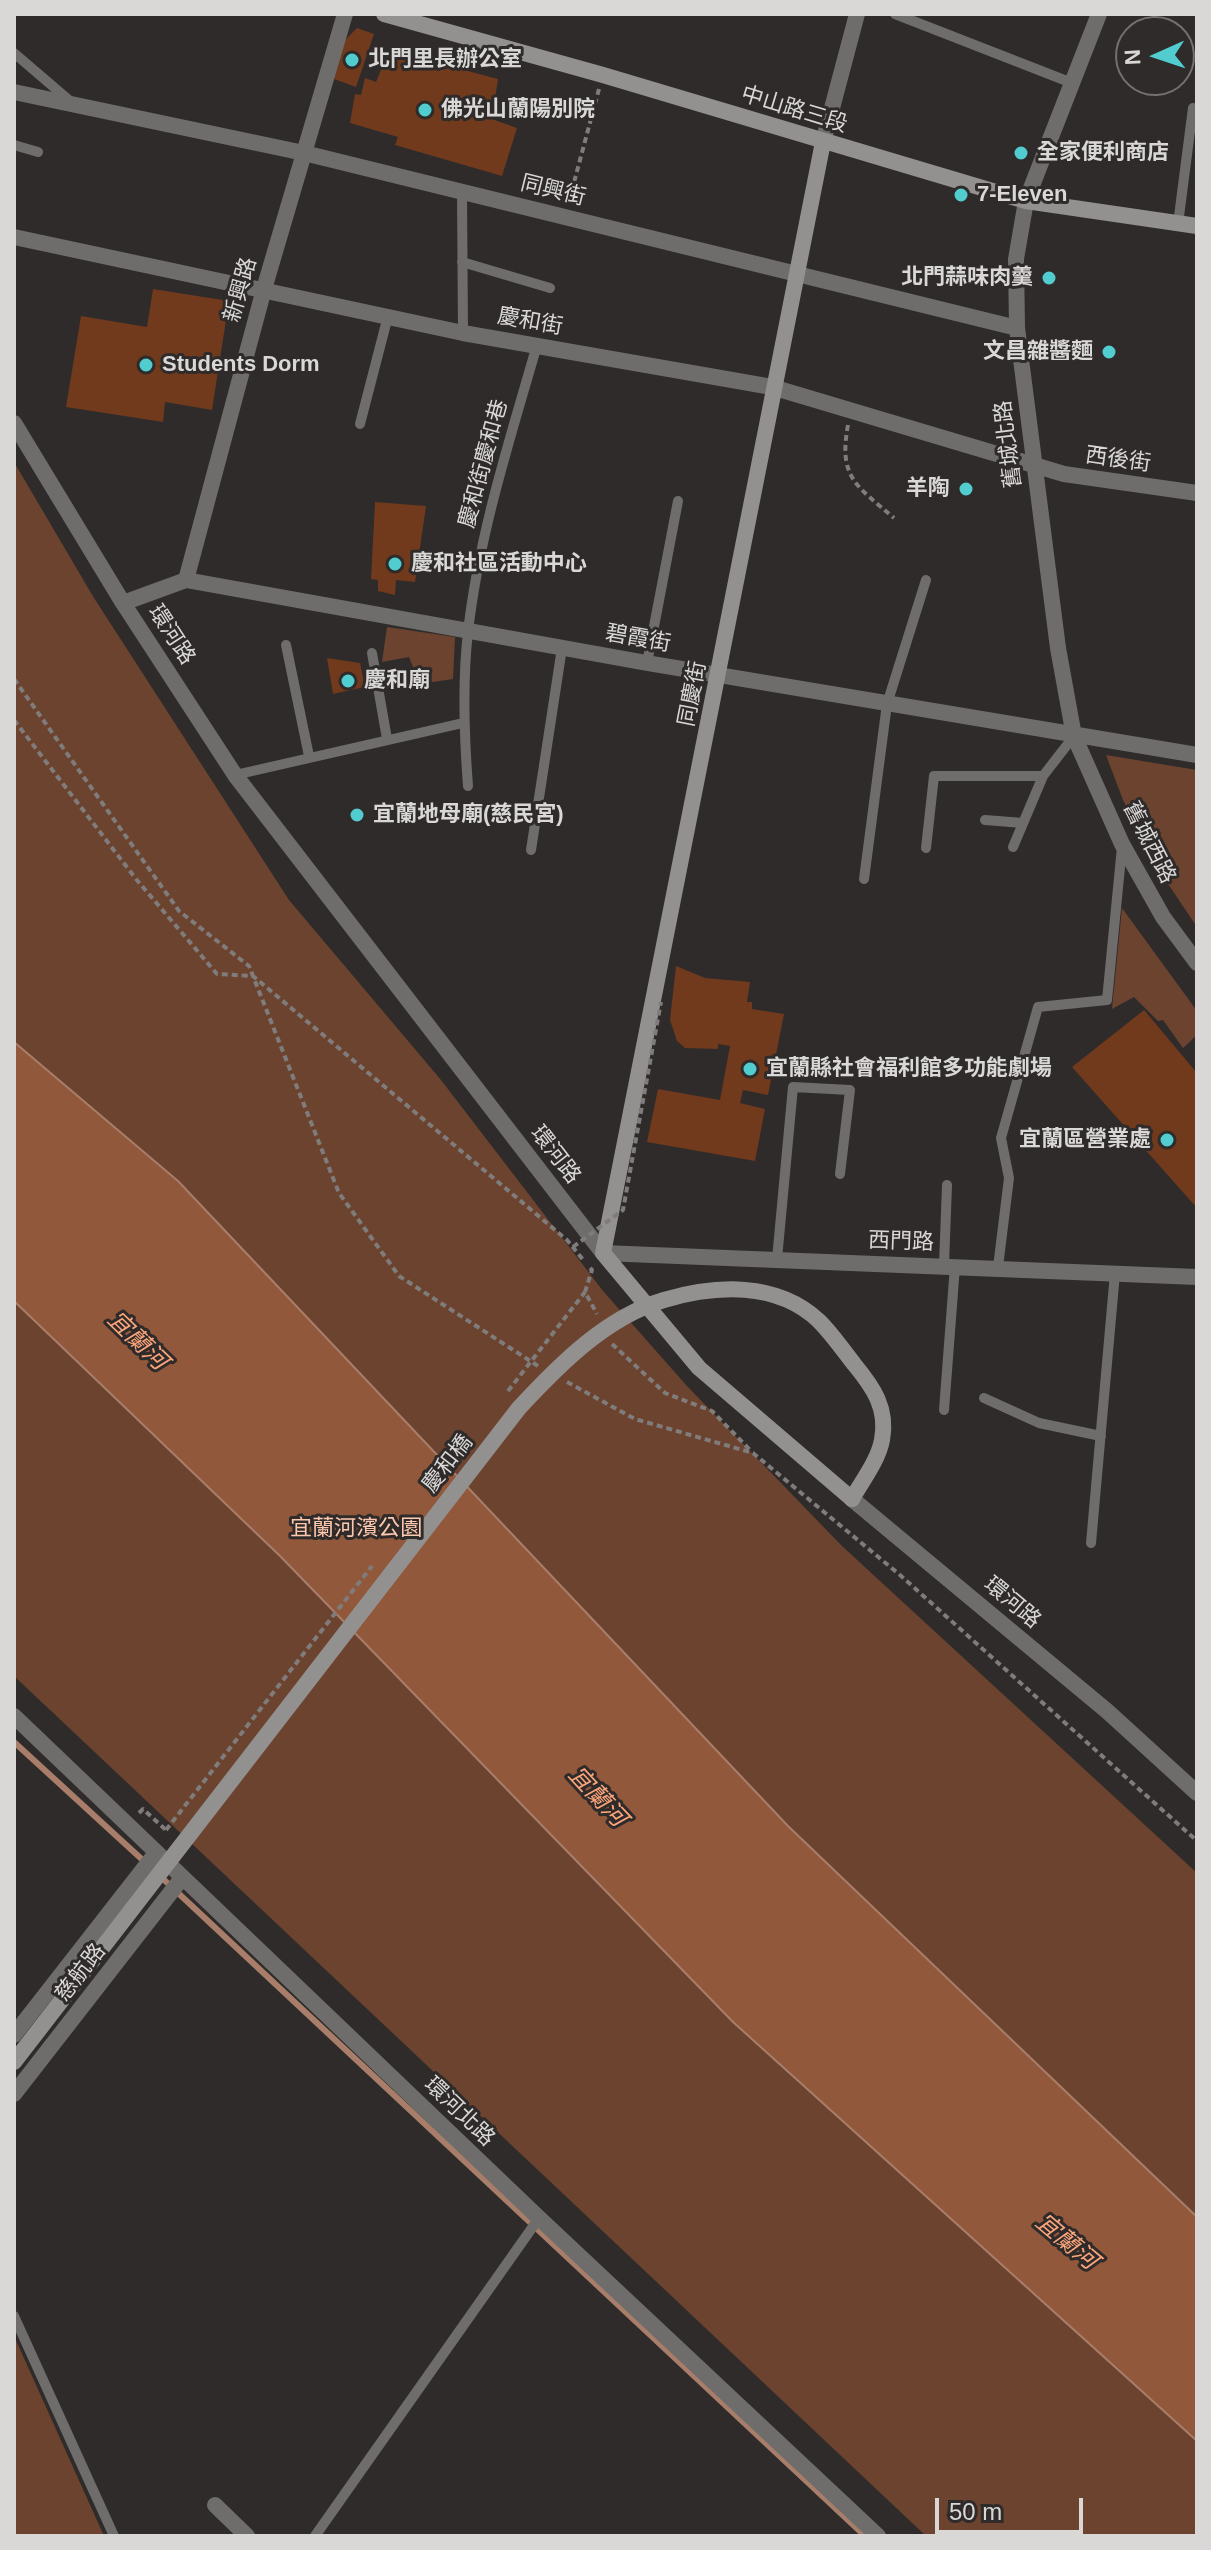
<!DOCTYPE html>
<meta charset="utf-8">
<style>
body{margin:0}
#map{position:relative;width:1211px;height:2550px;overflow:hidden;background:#2e2b2a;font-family:Helvetica,sans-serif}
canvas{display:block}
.frame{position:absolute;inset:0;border:16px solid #dad8d7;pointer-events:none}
.north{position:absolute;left:1115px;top:16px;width:80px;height:80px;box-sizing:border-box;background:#2e2b2a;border:2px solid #73706f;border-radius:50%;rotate:267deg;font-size:22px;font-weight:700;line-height:32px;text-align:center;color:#dad8d7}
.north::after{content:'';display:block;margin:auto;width:28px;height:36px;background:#52cdcf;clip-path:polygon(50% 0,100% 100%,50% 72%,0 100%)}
.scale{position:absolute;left:935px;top:2498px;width:148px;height:36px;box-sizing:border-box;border:4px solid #dad8d7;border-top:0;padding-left:10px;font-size:24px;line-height:28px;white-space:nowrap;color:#dad8d7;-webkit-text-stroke:6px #2e2b2a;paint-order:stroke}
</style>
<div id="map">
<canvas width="1211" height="2550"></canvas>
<div class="frame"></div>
<div class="north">N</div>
<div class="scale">50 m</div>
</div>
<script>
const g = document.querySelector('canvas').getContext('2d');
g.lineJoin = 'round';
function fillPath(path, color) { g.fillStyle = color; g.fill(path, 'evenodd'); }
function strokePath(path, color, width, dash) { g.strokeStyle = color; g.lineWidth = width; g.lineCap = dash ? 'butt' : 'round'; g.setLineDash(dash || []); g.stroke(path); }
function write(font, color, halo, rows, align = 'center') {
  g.font = font + ' Helvetica,"Noto Sans TC",sans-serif'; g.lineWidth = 6; g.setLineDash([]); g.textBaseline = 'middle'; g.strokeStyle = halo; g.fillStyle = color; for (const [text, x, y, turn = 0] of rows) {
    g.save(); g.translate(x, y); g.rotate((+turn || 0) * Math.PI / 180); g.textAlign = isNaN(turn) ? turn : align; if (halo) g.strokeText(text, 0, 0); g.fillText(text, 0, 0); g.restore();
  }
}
const green = new Path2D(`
 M 14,462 L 94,598 L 289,900 L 441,1080 L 603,1291 L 687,1386 L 842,1546 L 1197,1873 L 1197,2536 L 926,2536 L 14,1676 Z
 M 387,627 L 455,637 L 453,679 L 420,684 L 409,657 L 382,662 Z
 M 1106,755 L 1197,770 L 1197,927 L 1158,869 L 1123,800 Z
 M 1122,908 L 1197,1011 L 1197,1035 L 1183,1048 L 1163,1020 L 1158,1021 L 1134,997 L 1112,1009 Z
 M 14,2336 L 104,2536 L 14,2536 Z`);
const water = new Path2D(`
 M 14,1042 L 178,1181 L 788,1826 L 1197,2217 L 1197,2441 L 733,2022 L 280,1556 L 14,1301 Z`);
const stream = new Path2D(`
 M 14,1742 L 147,1864
 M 161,1877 L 865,2536`);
const building = new Path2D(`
 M 357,28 L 374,34 L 356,87 L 334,79 L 344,41 Z
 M 389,50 L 498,79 L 492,119 L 517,128 L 502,176 L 395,145 L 398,137 L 350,123 L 355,94 L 361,95 L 365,78 L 376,82 Z
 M 153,289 L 229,301 L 212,410 L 165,402 L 163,422 L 66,407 L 81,316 L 147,327 Z
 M 375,502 L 426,506 L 415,582 L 396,580 L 395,595 L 378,591 L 378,580 L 371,579 Z
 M 327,658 L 360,663 L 365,687 L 333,694 Z
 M 676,966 L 705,978 L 750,982 L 747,1002 L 752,1002 L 752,1009 L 784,1014 L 768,1095 L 743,1090 L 740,1103 L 765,1109 L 755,1161 L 647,1142 L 658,1089 L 720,1100 L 730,1046 L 718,1044 L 718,1049 L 685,1048 L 677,1041 L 670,1020 Z
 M 1144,1010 L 1197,1073 L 1197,1208 L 1072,1067 Z`);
const path = new Path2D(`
 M 569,201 L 599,89
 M 848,425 C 838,478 857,486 894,518
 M 14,679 L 179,911 L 249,966 L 339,1193 L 399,1276 L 538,1366
 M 14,720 L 136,879 L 217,974 L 253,976 L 567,1240 L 584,1261
 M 590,1268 L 592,1270 L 585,1292 L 597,1314
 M 612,1344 L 665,1393 L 712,1411 L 751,1451
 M 567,1382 L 635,1419 L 753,1453 L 900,1575 L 1197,1841
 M 139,1813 L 143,1809 L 166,1830`);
const lane = new Path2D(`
 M 895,14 L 1072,83
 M 14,53 L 70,101
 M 14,145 L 38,152
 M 462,192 L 463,333
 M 1178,224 L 1193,108
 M 462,262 L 550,288
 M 360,424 L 388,316
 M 286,645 L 309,756
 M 372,653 L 387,739
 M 647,663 L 678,501
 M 235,775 L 463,723
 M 468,786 C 464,734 462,683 468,632 C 479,534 510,439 537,345
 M 985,820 L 1023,823
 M 1013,847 L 1043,776
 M 926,848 L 934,776 L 1043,776 L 1074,736
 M 531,850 L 562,648
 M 864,879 L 887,704 L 926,580
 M 777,1259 L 793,1087 L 850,1090 L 840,1174
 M 944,1265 L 947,1185
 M 998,1267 L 1009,1178 L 1001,1138 L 1038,1007 L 1107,1000 L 1122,847
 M 984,1398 L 1039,1423 L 1101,1436
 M 944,1410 L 955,1266
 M 1091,1543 L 1115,1273
 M 14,2316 L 114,2536
 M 315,2536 L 539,2218`);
const street = new Path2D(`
 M 1099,14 L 1026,201 L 1016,259 L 1017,328 L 1058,648 L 1074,736 L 1122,844 L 1163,917 L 1197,963
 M 14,92 L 304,153 L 1017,328
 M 823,142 L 857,14
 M 14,237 L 463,333 L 772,387 L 1064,474 L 1197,493
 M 14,423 L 123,603 L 235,775 L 603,1253 L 1197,1277
 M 186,580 L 264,289 L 345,14
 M 123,603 L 186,580 L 647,663 L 1197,755
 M 852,1499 L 1107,1711 L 1197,1793
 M 14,1716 L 539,2218 L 878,2536
 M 14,2035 L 156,1853
 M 14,2094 L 182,1878
 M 215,2505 L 247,2536`);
const secondary = new Path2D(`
 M 384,14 L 603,75 L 1026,201 L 1197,226
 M 823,142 L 603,1253 L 699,1368 L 852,1499`);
const pathBridge = new Path2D(`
 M 573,1247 L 623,1210 L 661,1002
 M 508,1391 L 585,1292
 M 166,1830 L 372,1566`);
const secondaryBridge = new Path2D(`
 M 14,2062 L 519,1408 C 559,1365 606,1317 664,1300 C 715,1285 777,1281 819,1321 C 832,1334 843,1350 854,1364 C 873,1387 888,1408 882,1440 C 878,1461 862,1481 852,1499`);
const markers = [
 [352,60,8,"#52cdcf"],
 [425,110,8,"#52cdcf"],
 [1021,153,8,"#52cdcf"],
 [961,195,8,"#52cdcf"],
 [1049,278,8,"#52cdcf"],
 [1109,352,8,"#52cdcf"],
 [146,365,8,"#52cdcf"],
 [966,489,8,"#52cdcf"],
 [395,564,8,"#52cdcf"],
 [348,681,8,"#52cdcf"],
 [357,815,8,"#52cdcf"],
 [750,1069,8,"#52cdcf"],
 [1167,1140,8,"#52cdcf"]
];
const poiNames = [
 ["北門里長辦公室",368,60],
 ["佛光山蘭陽別院",441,110],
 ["全家便利商店",1037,153],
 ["7-Eleven",977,195],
 ["北門蒜味肉羹",1033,278,"right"],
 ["文昌雜醬麵",1093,352,"right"],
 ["Students Dorm",162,365],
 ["羊陶",950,489,"right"],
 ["慶和社區活動中心",411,564],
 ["慶和廟",364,681],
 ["宜蘭地母廟(慈民宮)",373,815],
 ["宜蘭縣社會福利館多功能劇場",766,1069],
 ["宜蘭區營業處",1151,1140,"right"]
];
const streetNames = [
 ["中山路三段",794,110,17],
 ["同興街",553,191,14],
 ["新興路",241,290,-74],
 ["慶和街",530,322,10],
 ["舊城北路",1009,444,-97],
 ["西後街",1118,460,8],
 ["慶和街慶和巷",484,464,-75],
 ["環河路",171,635,57],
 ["碧霞街",638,639,10],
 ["同慶街",693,694,-79],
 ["舊城西路",1149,843,63],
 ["環河路",555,1155,52],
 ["西門路",901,1242,2],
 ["慶和橋",448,1464,-52],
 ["環河路",1012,1603,40],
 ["慈航路",81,1973,-52],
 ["環河北路",459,2112,44]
];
const parkNames = [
 ["宜蘭河濱公園",356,1529]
];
const waterNames = [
 ["宜蘭河",137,1341,44],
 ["宜蘭河",597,1797,47],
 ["宜蘭河",1066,2242,40]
];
fillPath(green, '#6c432f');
fillPath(water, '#92583b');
strokePath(water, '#a87e6a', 2);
strokePath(stream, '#a87e6a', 6);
fillPath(building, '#713a1d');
strokePath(path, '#7f7c7b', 4, [6, 4]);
strokePath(lane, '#6e6d6c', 10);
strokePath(street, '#6e6d6c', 16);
strokePath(secondary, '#939190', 16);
strokePath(pathBridge, '#7f7c7b', 4, [6, 4]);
strokePath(secondaryBridge, '#939190', 16);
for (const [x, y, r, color] of markers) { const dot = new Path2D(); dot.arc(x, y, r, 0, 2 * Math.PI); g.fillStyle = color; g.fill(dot); strokePath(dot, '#2e2b2a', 3); }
write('bold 22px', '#dad8d7', '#2e2b2a', poiNames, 'left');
write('22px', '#dad8d7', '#2e2b2a', streetNames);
write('22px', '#fec8ae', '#2e2b2a', parkNames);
write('italic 24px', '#fca57b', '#2e2b2a', waterNames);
</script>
